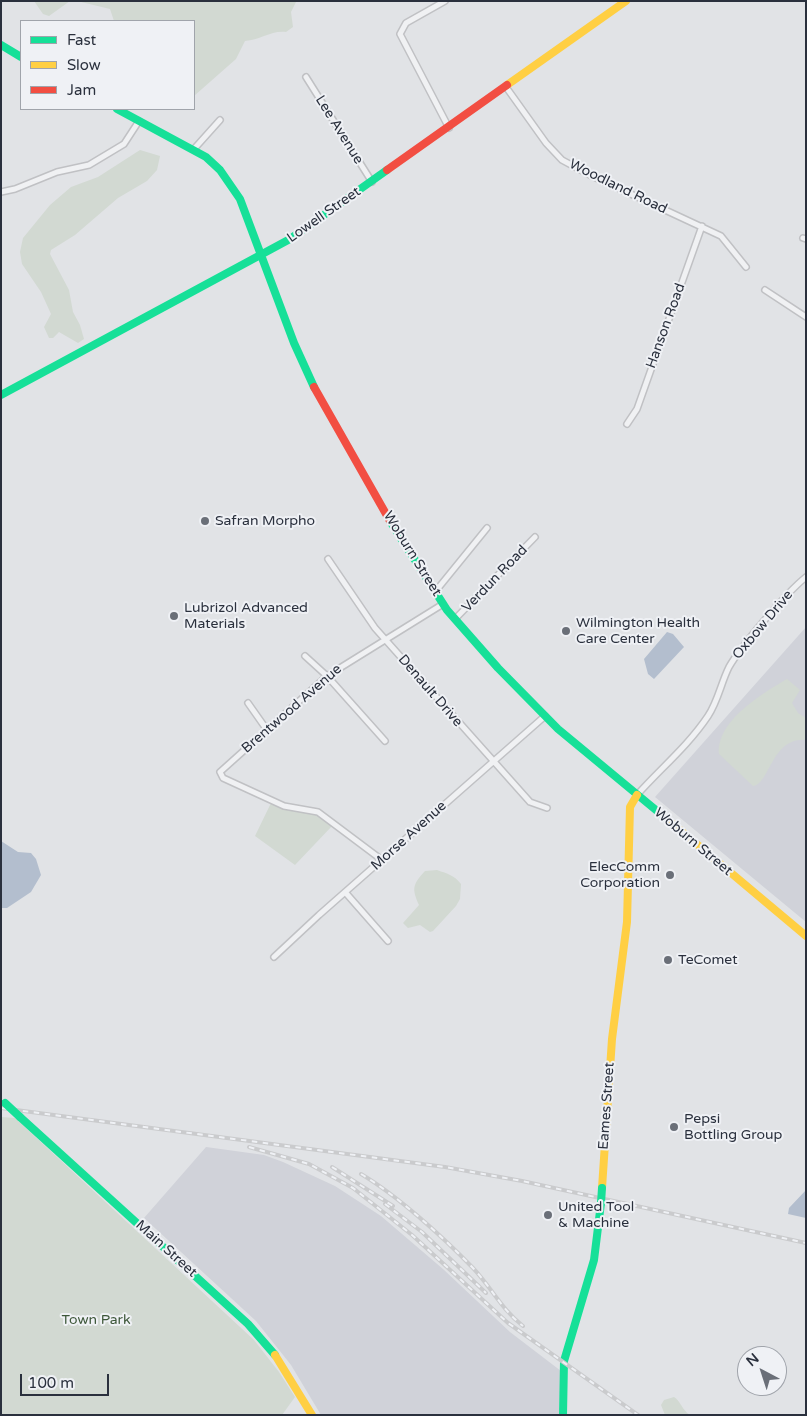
<!DOCTYPE html>
<style>
body{margin:0}
#map{position:relative;width:807px;height:1416px;overflow:hidden;background:#e1e3e6;font-family:"Varela Round",sans-serif}
canvas{display:block}
.frame{position:absolute;inset:0;border:2px solid #2a303d;pointer-events:none}
.legend{position:absolute;left:20px;top:20px;width:175px;height:90px;box-sizing:border-box;background:#eff1f5;border:1px solid #a0a4ab;margin:0;padding:6px 9px;list-style:none;font-size:15px;color:#2a303d}
.legend li{display:flex;align-items:center;gap:10px;height:25px}
.legend b{width:25px;border:1px solid #a0a4ab}
.north{position:absolute;left:737px;top:1346px;width:50px;height:50px;box-sizing:border-box;background:#eff1f5;border:1px solid #a0a4ab;border-radius:50%;rotate:320deg;font-size:14px;font-weight:700;line-height:20px;text-align:center;color:#2a303d}
.north::after{content:'';display:block;margin:auto;width:18px;height:22px;background:#6a6f78;clip-path:polygon(50% 0,100% 100%,50% 72%,0 100%)}
.scale{position:absolute;left:20px;top:1374px;width:89px;height:22px;box-sizing:border-box;border:2px solid #2a303d;border-top:0;padding-left:6px;font-size:15px;line-height:18px;white-space:nowrap;color:#2a303d;-webkit-text-stroke:4px #eff1f5;paint-order:stroke}
</style>
<div id="map">
<canvas width="807" height="1416"></canvas>
<div class="frame"></div>
<ul class="legend">
<li><b style="height:6px;background:#16e098"></b>Fast</li>
<li><b style="height:6px;background:#ffcf43"></b>Slow</li>
<li><b style="height:6px;background:#f24e42"></b>Jam</li>
</ul>
<div class="north">N</div>
<div class="scale">100 m</div>
</div>
<script>
const g = document.querySelector('canvas').getContext('2d');
g.lineJoin = 'round';
function fillPath(path, color) { g.fillStyle = color; g.fill(path, 'evenodd'); }
function strokePath(path, color, width, dash) { g.strokeStyle = color; g.lineWidth = width; g.lineCap = dash ? 'butt' : 'round'; g.setLineDash(dash || []); g.stroke(path); }
function write(font, color, halo, rows, align = 'center') {
  g.font = font + ' "Varela Round",sans-serif'; g.lineWidth = 4; g.setLineDash([]); g.textBaseline = 'middle'; g.strokeStyle = halo; g.fillStyle = color; for (const [text, x, y, turn = 0] of rows) {
    g.save(); g.translate(x, y); g.rotate((+turn || 0) * Math.PI / 180); g.textAlign = isNaN(turn) ? turn : align; if (halo) g.strokeText(text, 0, 0); g.fillText(text, 0, 0); g.restore();
  }
}
const built = new Path2D(`
 M 806,627 L 806,922 L 655,797 Z
 M 206,1147 L 264,1155 L 283,1162 L 335,1186 L 381,1216 L 443,1269 L 510,1332 L 561,1371 L 559,1415 L 321,1415 L 291,1365 L 256,1321 L 144,1218 Z`);
const green = new Path2D(`
 M 34,1 L 70,1 L 49,16 L 43,14 Z
 M 77,1 L 296,1 L 296,2 L 291,12 L 293,27 L 286,32 C 272,30 260,40 245,41 L 236,59 L 194,96 L 194,21 L 114,21 L 110,9 Z
 M 140,150 L 160,156 L 157,170 L 147,181 L 118,198 L 75,235 L 51,250 L 50,254 L 69,290 L 73,312 L 80,325 L 84,339 L 78,343 L 59,332 L 53,338 L 49,338 L 44,327 L 51,314 L 41,292 L 22,264 L 20,252 L 23,238 L 50,205 L 71,187 L 98,177 Z
 M 787,679 L 800,690 L 792,703 L 798,713 L 806,718 L 806,740 C 771,737 770,785 753,786 L 719,754 C 716,721 763,693 787,679 Z
 M 271,803 L 311,812 L 333,825 L 295,865 L 255,836 Z
 M 437,870 C 448,874 454,875 461,884 L 460,899 L 456,906 L 433,931 L 430,932 L 420,925 L 408,928 L 403,923 L 419,905 C 412,889 412,885 425,871 Z
 M 1,1117 L 15,1118 L 254,1340 L 279,1372 L 295,1397 L 282,1415 L 1,1415 Z
 M 674,1397 C 680,1400 682,1410 690,1415 L 665,1415 L 661,1405 L 664,1400 Z`);
const water = new Path2D(`
 M 667,632 L 673,634 L 684,647 L 654,679 L 648,674 L 644,659 Z
 M 1,841 L 18,852 L 31,853 L 36,859 L 41,875 L 31,892 L 7,908 L 2,908 Z
 M 806,1190 L 806,1218 L 788,1214 L 789,1208 Z`);
const street = new Path2D(`
 M 445,1 L 406,23 L 400,34 L 449,128
 M 306,77 L 372,182
 M 506,87 L 546,143 L 562,160 L 590,175 L 721,236 L 746,267
 M 194,149 L 220,120
 M 1,192 L 15,189 L 57,172 L 89,165 L 124,144 L 139,121
 M 803,238 L 806,239
 M 765,290 L 806,317
 M 627,424 L 637,409 L 702,226
 M 328,559 L 375,628 L 530,802 L 547,808
 M 435,592 L 487,528
 M 455,619 L 535,537
 M 305,656 L 327,676 L 385,741
 M 248,703 L 267,730
 M 637,795 C 660,769 688,746 708,716 C 718,701 721,683 729,667 C 741,646 786,593 806,577
 M 382,860 L 318,812 L 284,806 L 223,778 L 220,772 L 327,676 L 443,604
 M 345,892 L 388,941
 M 274,957 L 319,915 L 545,716`);
const fast = new Path2D(`
 M 1,45 L 21,57
 M 117,109 L 206,157 L 220,170 L 240,199 L 294,343 L 314,387
 M 1,395 L 290,239 L 387,170
 M 390,521 L 447,610 L 498,668 L 558,729 L 668,820
 M 20,1117 L 248,1324 L 275,1355
 M 563,1415 L 564,1361 L 594,1260 L 601,1203`);
const slow = new Path2D(`
 M 507,85 L 626,1
 M 668,820 L 806,936
 M 602,1188 L 612,1039 L 627,922 L 630,807 L 637,795
 M 275,1355 L 312,1415`);
const jam = new Path2D(`
 M 387,170 L 507,85
 M 314,387 L 390,521`);
const rail = new Path2D(`
 M 1,1108 L 445,1167 L 522,1181 L 806,1243
 M 249,1147 L 309,1164 L 353,1188 L 412,1235 L 508,1323 L 638,1415
 M 332,1167 L 393,1206
 M 361,1174 C 398,1196 443,1237 473,1268 C 491,1287 502,1310 523,1326
 M 385,1204 L 422,1232 L 486,1293`);
const fastBridge = new Path2D(`
 M 5,1103 L 20,1117
 M 601,1203 L 602,1188`);
const markers = [
 [205,521,5,"#6a6f78"],
 [174,616,5,"#6a6f78"],
 [566,631,5,"#6a6f78"],
 [670,875,5,"#6a6f78"],
 [668,960,5,"#6a6f78"],
 [674,1127,5,"#6a6f78"],
 [548,1215,5,"#6a6f78"]
];
const streetNames = [
 ["Lee Avenue",339,130,58],
 ["Woodland Road",618,187,26],
 ["Lowell Street",324,215,-35],
 ["Hanson Road",666,326,-70],
 ["Woburn Street",412,554,58],
 ["Verdun Road",495,579,-46],
 ["Oxbow Drive",763,625,-50],
 ["Denault Drive",430,691,49],
 ["Brentwood Avenue",292,709,-41],
 ["Morse Avenue",409,836,-42],
 ["Woburn Street",693,842,40],
 ["Eames Street",607,1106,-86],
 ["Main Street",166,1249,42]
];
const poiNames = [
 ["Safran Morpho",215,521],
 ["Lubrizol Advanced",184,608],
 ["Materials",184,624],
 ["Wilmington Health",576,623],
 ["Care Center",576,639],
 ["ElecComm",660,867,"right"],
 ["Corporation",660,883,"right"],
 ["TeComet",678,960],
 ["Pepsi",684,1119],
 ["Bottling Group",684,1135],
 ["United Tool",558,1207],
 ["& Machine",558,1223]
];
const parkNames = [
 ["Town Park",96,1320]
];
fillPath(built, '#d0d2d9');
fillPath(green, '#d2d9d2');
fillPath(water, '#b3bece');
strokePath(street, '#c0c1c4', 8);
strokePath(street, '#f0f1f3', 5);
strokePath(fast, '#16e098', 8);
strokePath(slow, '#ffcf43', 8);
strokePath(jam, '#f24e42', 8);
strokePath(rail, '#cacbcd', 4);
strokePath(rail, '#eff1f5', 2, [5.5]);
strokePath(fastBridge, '#16e098', 8);
for (const [x, y, r, color] of markers) { const dot = new Path2D(); dot.arc(x, y, r, 0, 2 * Math.PI); g.fillStyle = color; g.fill(dot); strokePath(dot, '#eff1f5', 2); }
write('14px', '#2a303d', '#eff1f5', streetNames);
write('14px', '#2a303d', '#eff1f5', poiNames, 'left');
write('14px', '#3d5739', '#eff1f5', parkNames);
</script>
